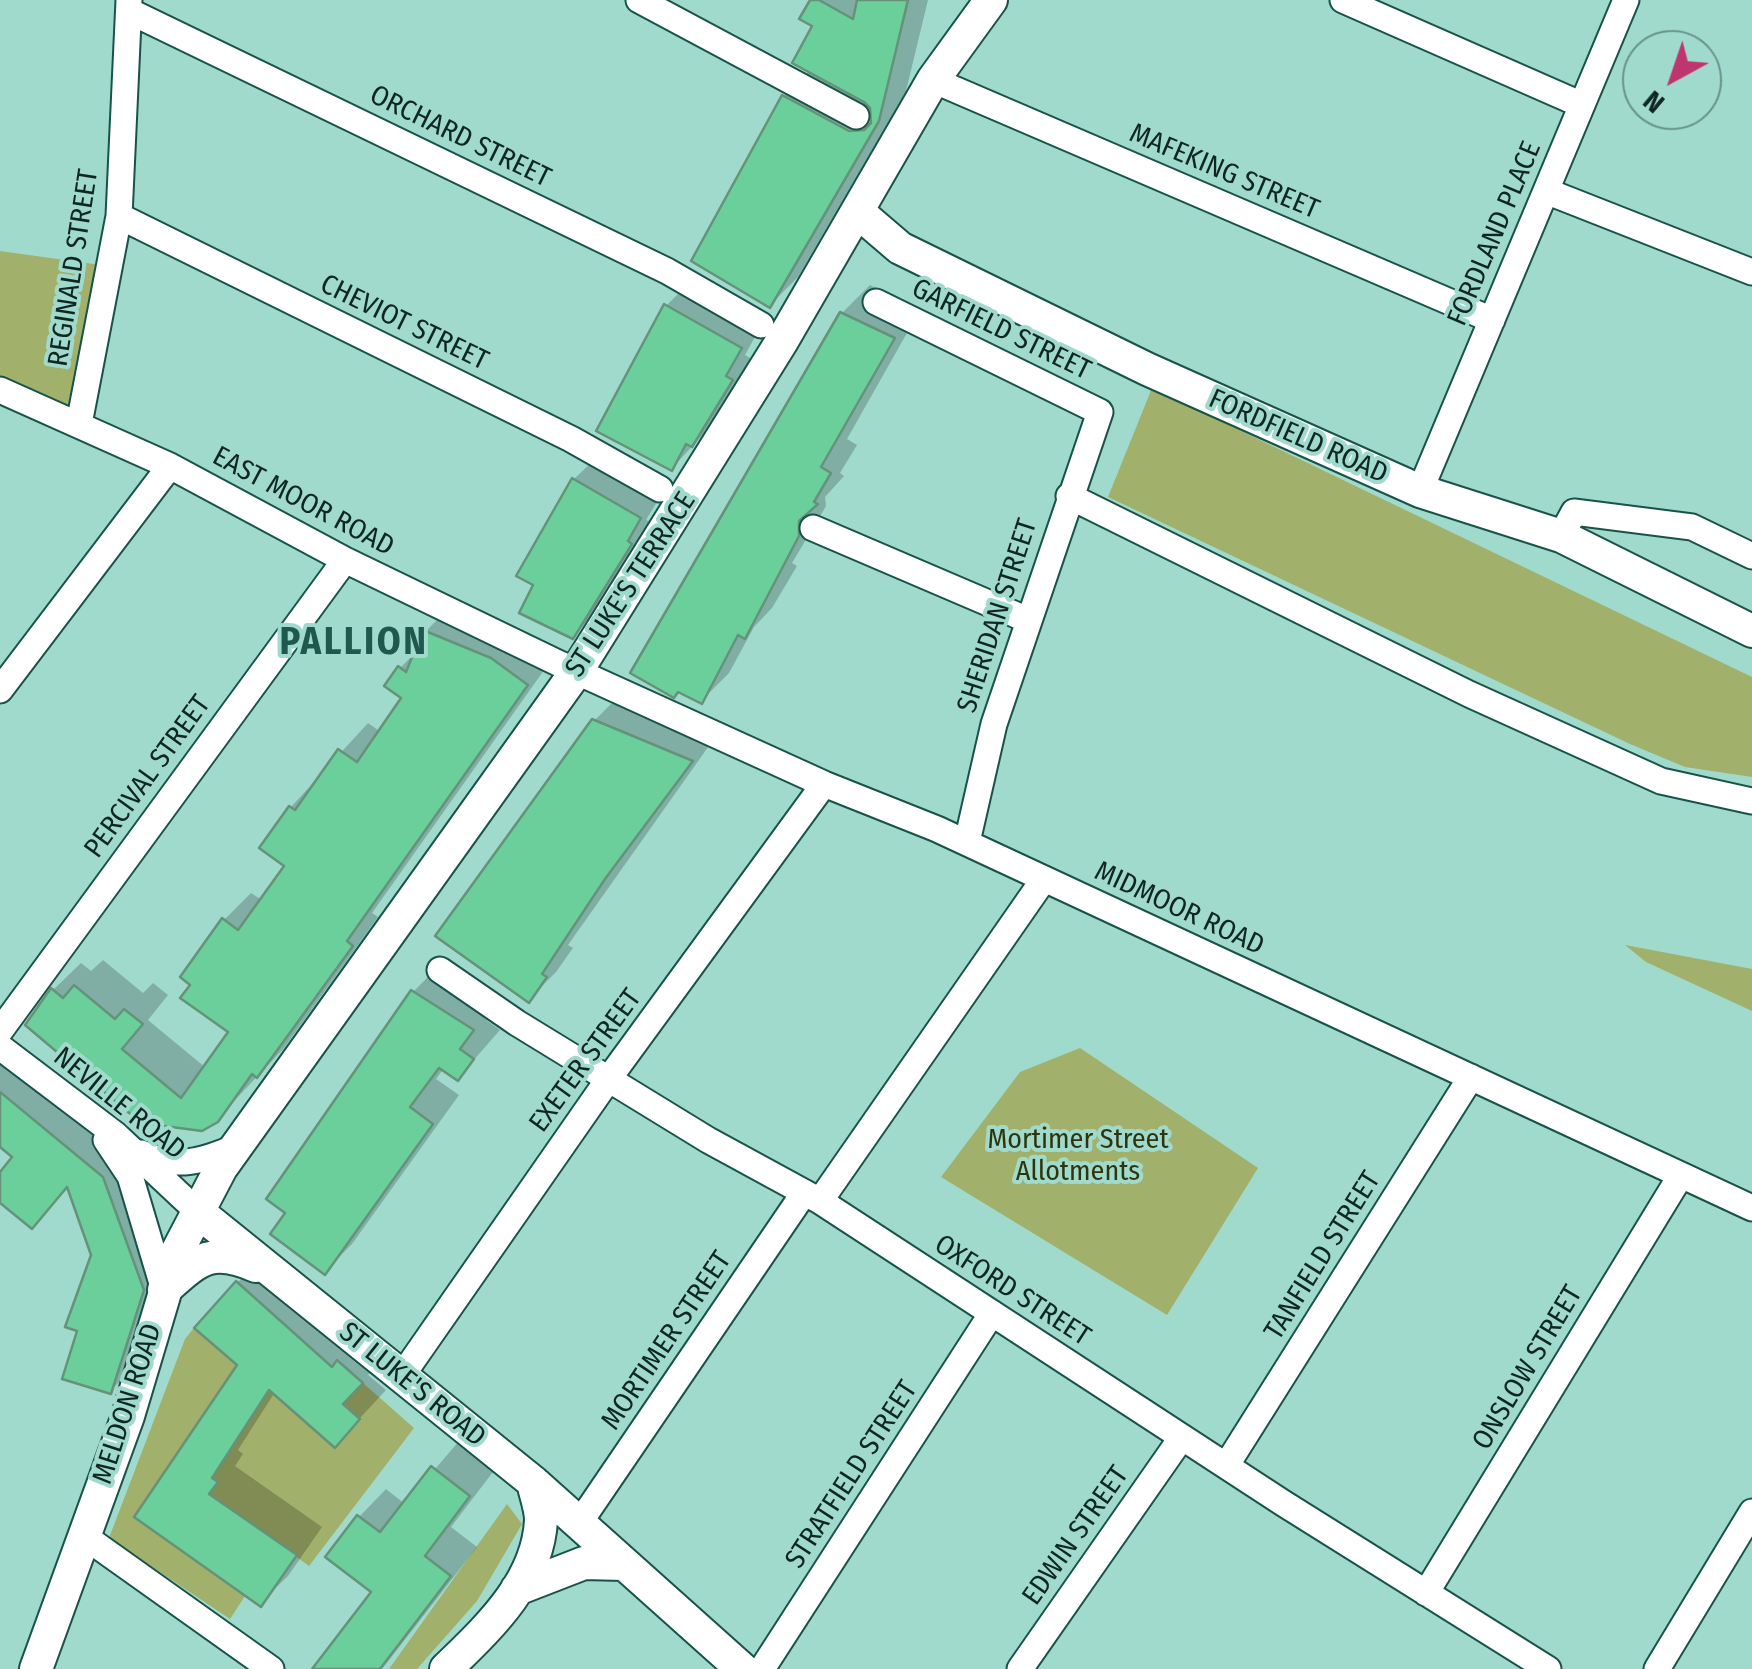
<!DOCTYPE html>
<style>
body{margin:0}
#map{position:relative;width:1752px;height:1669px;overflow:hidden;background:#a0dacd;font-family:"Fira Sans Condensed",sans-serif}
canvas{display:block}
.north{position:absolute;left:1622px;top:30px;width:100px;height:100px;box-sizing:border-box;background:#a0dacd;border:2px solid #669289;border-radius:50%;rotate:220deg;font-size:28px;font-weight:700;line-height:40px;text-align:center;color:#0f2722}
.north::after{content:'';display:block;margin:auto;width:35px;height:45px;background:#be356f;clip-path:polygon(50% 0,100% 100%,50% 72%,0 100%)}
</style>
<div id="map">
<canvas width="1752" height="1669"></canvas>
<div class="north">N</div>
</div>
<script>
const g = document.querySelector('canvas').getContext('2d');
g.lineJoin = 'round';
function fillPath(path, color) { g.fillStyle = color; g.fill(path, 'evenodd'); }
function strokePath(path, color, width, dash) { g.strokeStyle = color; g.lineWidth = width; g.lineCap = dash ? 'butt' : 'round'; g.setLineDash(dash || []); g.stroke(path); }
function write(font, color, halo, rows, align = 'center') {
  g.font = font + ' "Fira Sans Condensed",sans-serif'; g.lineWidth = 8; g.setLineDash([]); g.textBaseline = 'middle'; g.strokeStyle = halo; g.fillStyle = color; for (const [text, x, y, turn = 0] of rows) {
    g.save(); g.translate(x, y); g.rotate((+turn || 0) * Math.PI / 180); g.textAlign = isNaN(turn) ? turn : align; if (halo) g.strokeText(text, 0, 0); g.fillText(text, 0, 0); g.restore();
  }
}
const green = new Path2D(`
 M 0,251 L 108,266 L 79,424 L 0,389 Z
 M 1152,388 L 1752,677 L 1752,777 L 1685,767 L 1630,744 L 1108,497 Z
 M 1625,945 L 1752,969 L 1752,1011 L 1646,962 Z
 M 1080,1048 L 1258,1168 L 1167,1315 L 941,1177 L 1020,1072 Z
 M 194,1328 L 237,1365 L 178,1455 L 245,1596 L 230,1619 L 109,1538 L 185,1339 Z
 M 363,1383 L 414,1428 L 309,1566 L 209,1494 L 217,1482 L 206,1474 L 264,1386 L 335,1448 L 360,1420 L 343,1404 Z
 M 507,1504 L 522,1524 L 477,1601 L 417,1669 L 389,1669 Z`);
const shadow = new Path2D(`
 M 813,0 L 928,0 L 906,91 L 798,277 L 770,305 L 784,96 L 810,70 Z
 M 687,285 L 761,326 L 745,355 L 752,359 L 713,424 L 672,468 L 666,306 Z
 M 870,285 L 920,310 L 847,439 L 857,445 L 840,473 L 844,476 L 825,497 L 826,506 L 792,563 L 797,566 L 772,608 L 754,627 L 729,673 L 701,701 L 842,313 Z
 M 595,459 L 660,497 L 646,520 L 651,522 L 593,615 L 573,636 L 574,479 Z
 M 453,604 L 554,656 L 372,913 L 378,917 L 284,1048 L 216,1120 L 201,1129 L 53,990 L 81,963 L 91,971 L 103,960 L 143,993 L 153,983 L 168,995 L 148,1020 L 206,1068 L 232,1032 L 224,920 L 251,893 L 262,900 L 288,865 L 291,807 L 368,723 L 381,732 L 405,698 L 400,668 L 417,651 L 425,632 Z
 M 622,693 L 718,733 L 568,945 L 573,948 L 556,972 L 528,1000 L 594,721 Z
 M 441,964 L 499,1001 L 486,1020 L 500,1030 L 458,1078 L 444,1068 L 436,1079 L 459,1095 L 352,1244 L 324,1272 L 288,1212 L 269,1198 L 413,992 Z
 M 0,1042 L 130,1149 L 170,1261 L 138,1364 L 110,1391 L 80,1329 L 94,1255 L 70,1186 L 32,1226 L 0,1200 L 0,1176 L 16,1157 L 0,1144 Z
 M 265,1255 L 389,1354 L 368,1375 L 386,1390 L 335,1445 L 275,1392 L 238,1450 L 243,1454 L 235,1466 L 322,1527 L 288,1576 L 260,1603 L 138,1517 L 241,1364 L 237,1283 Z
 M 460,1440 L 496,1468 L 451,1527 L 477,1547 L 382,1669 L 333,1669 L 375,1591 L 359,1517 L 386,1489 L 405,1504 Z`);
const building = new Path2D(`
 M 810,0 L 819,0 L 853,19 L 857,0 L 908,0 L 879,121 L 770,308 L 691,261 L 782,95 L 849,131 L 864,130 L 871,123 L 870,108 L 864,102 L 792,63 L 812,26 L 799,19 Z
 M 664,304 L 742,348 L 726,376 L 733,380 L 692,447 L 686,444 L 672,471 L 596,431 Z
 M 840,312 L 895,338 L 821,467 L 831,473 L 814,502 L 818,504 L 799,521 L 799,536 L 745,639 L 738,635 L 702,704 L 678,692 L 674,698 L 630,673 Z
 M 572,478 L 641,518 L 628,541 L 632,544 L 573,639 L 519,613 L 533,585 L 516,576 Z
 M 423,630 L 491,658 L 528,685 L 347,941 L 353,946 L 257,1078 L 252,1074 L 218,1122 L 202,1131 L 141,1123 L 25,1025 L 51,988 L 63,998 L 74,985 L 115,1019 L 124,1009 L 143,1024 L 122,1049 L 181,1098 L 228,1032 L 180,998 L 190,985 L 180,977 L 222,918 L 238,930 L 284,866 L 259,848 L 289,806 L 295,810 L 338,749 L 357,762 L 401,698 L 384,686 L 398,666 L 406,672 Z
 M 592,719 L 693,761 L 605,879 L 542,974 L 547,977 L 529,1003 L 435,936 Z
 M 411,990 L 474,1030 L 460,1049 L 474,1059 L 458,1081 L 439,1068 L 410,1107 L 433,1124 L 325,1275 L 270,1234 L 285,1213 L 266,1199 Z
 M 0,1092 L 103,1177 L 144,1290 L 111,1394 L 62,1379 L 77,1331 L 65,1327 L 91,1255 L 67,1187 L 32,1229 L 0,1203 L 0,1172 L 12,1157 L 0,1147 Z
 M 236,1281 L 332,1367 L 337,1360 L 363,1383 L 343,1404 L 360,1419 L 335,1448 L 269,1390 L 212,1478 L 218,1482 L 209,1494 L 297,1555 L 261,1607 L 134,1517 L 237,1365 L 194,1328 Z
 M 431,1466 L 470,1496 L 425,1556 L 451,1576 L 380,1669 L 312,1669 L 371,1592 L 325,1557 L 357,1515 L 380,1532 Z`);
const minor = new Path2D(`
 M 639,0 L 856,116
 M 1343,0 L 1582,105
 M 129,11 L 667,271 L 761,325
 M 933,80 L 1492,320
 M 1546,191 L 1752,272
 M 119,216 L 571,439 L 660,489
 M 876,302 L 1100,412 L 994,724 L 967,842
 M 0,390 L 170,466 L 345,560 L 560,664 L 824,784 L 937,829 L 1752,1208
 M 79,424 L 119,216 L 129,0
 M 1420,491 L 1626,0
 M 1069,496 L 1469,694 L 1661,781 L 1752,801
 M 813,528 L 1028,620
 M 1561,536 L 1574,512 L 1692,527 L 1752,556
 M 0,690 L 170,466
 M 440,970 L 517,1023 L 708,1140 L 820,1201 L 1283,1503 L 1548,1669
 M 0,1031 L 345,560
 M 0,1047 L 116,1135 L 197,1211
 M 106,1140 L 130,1176 L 164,1290
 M 141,1153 C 177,1169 201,1162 236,1147
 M 820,1201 L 1044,879
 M 401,1377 L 610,1077 L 824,784
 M 1226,1466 L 1471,1077
 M 580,1522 L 804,1193
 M 84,1536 L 271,1669
 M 1426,1593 L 1681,1175
 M 762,1669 L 992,1313
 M 1020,1669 L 1182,1437
 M 1657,1669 L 1752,1512`);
const tertiary = new Path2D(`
 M 858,212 L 900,248 L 1147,369 L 1420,491 L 1561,536 L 1752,631
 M 197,1211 L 533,1482 L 742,1669
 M 164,1290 C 198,1260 210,1246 256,1266
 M 517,1589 L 584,1563 L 623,1564
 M 36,1669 L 128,1416 L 177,1252 L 221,1168 L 576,672 L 782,341 L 933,80 L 991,0
 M 446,1669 C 487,1629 538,1583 541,1520 C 541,1508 535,1493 533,1482`);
const streetNames = [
 ["ORCHARD STREET",460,137,26],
 ["MAFEKING STREET",1224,172,23],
 ["FORDLAND PLACE",1495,234,-67],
 ["REGINALD STREET",74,268,-81],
 ["CHEVIOT STREET",404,323,26],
 ["GARFIELD STREET",1001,330,26],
 ["FORDFIELD ROAD",1298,437,24],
 ["EAST MOOR ROAD",303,502,28],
 ["ST LUKE'S TERRACE",631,585,-57],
 ["SHERIDAN STREET",998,616,-72],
 ["PERCIVAL STREET",148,777,-54],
 ["MIDMOOR ROAD",1179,909,25],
 ["EXETER STREET",586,1061,-54],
 ["NEVILLE ROAD",119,1104,39],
 ["TANFIELD STREET",1323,1256,-58],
 ["OXFORD STREET",1012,1291,33],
 ["MORTIMER STREET",667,1341,-56],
 ["ONSLOW STREET",1528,1368,-59],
 ["ST LUKE'S ROAD",412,1385,39],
 ["MELDON ROAD",128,1404,-72],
 ["STRATFIELD STREET",852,1475,-57],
 ["EDWIN STREET",1076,1536,-55]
];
const parkNames = [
 ["Mortimer Street",1078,1140],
 ["Allotments",1078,1172]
];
const districtNames = [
 ["PALLION",354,643]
];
fillPath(green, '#a1b06a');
fillPath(shadow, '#0003');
fillPath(building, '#6acf9b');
strokePath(building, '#659279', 2.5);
strokePath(minor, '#185349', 29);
strokePath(tertiary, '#185349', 36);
strokePath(minor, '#fff', 25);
strokePath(tertiary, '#fff', 32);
write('28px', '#0f2722', '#a0dacd', streetNames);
write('28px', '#2e350d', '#a0dacd', parkNames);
g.letterSpacing = '2.5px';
write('bold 38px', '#1f594e', '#a0dacd', districtNames);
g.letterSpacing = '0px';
</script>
